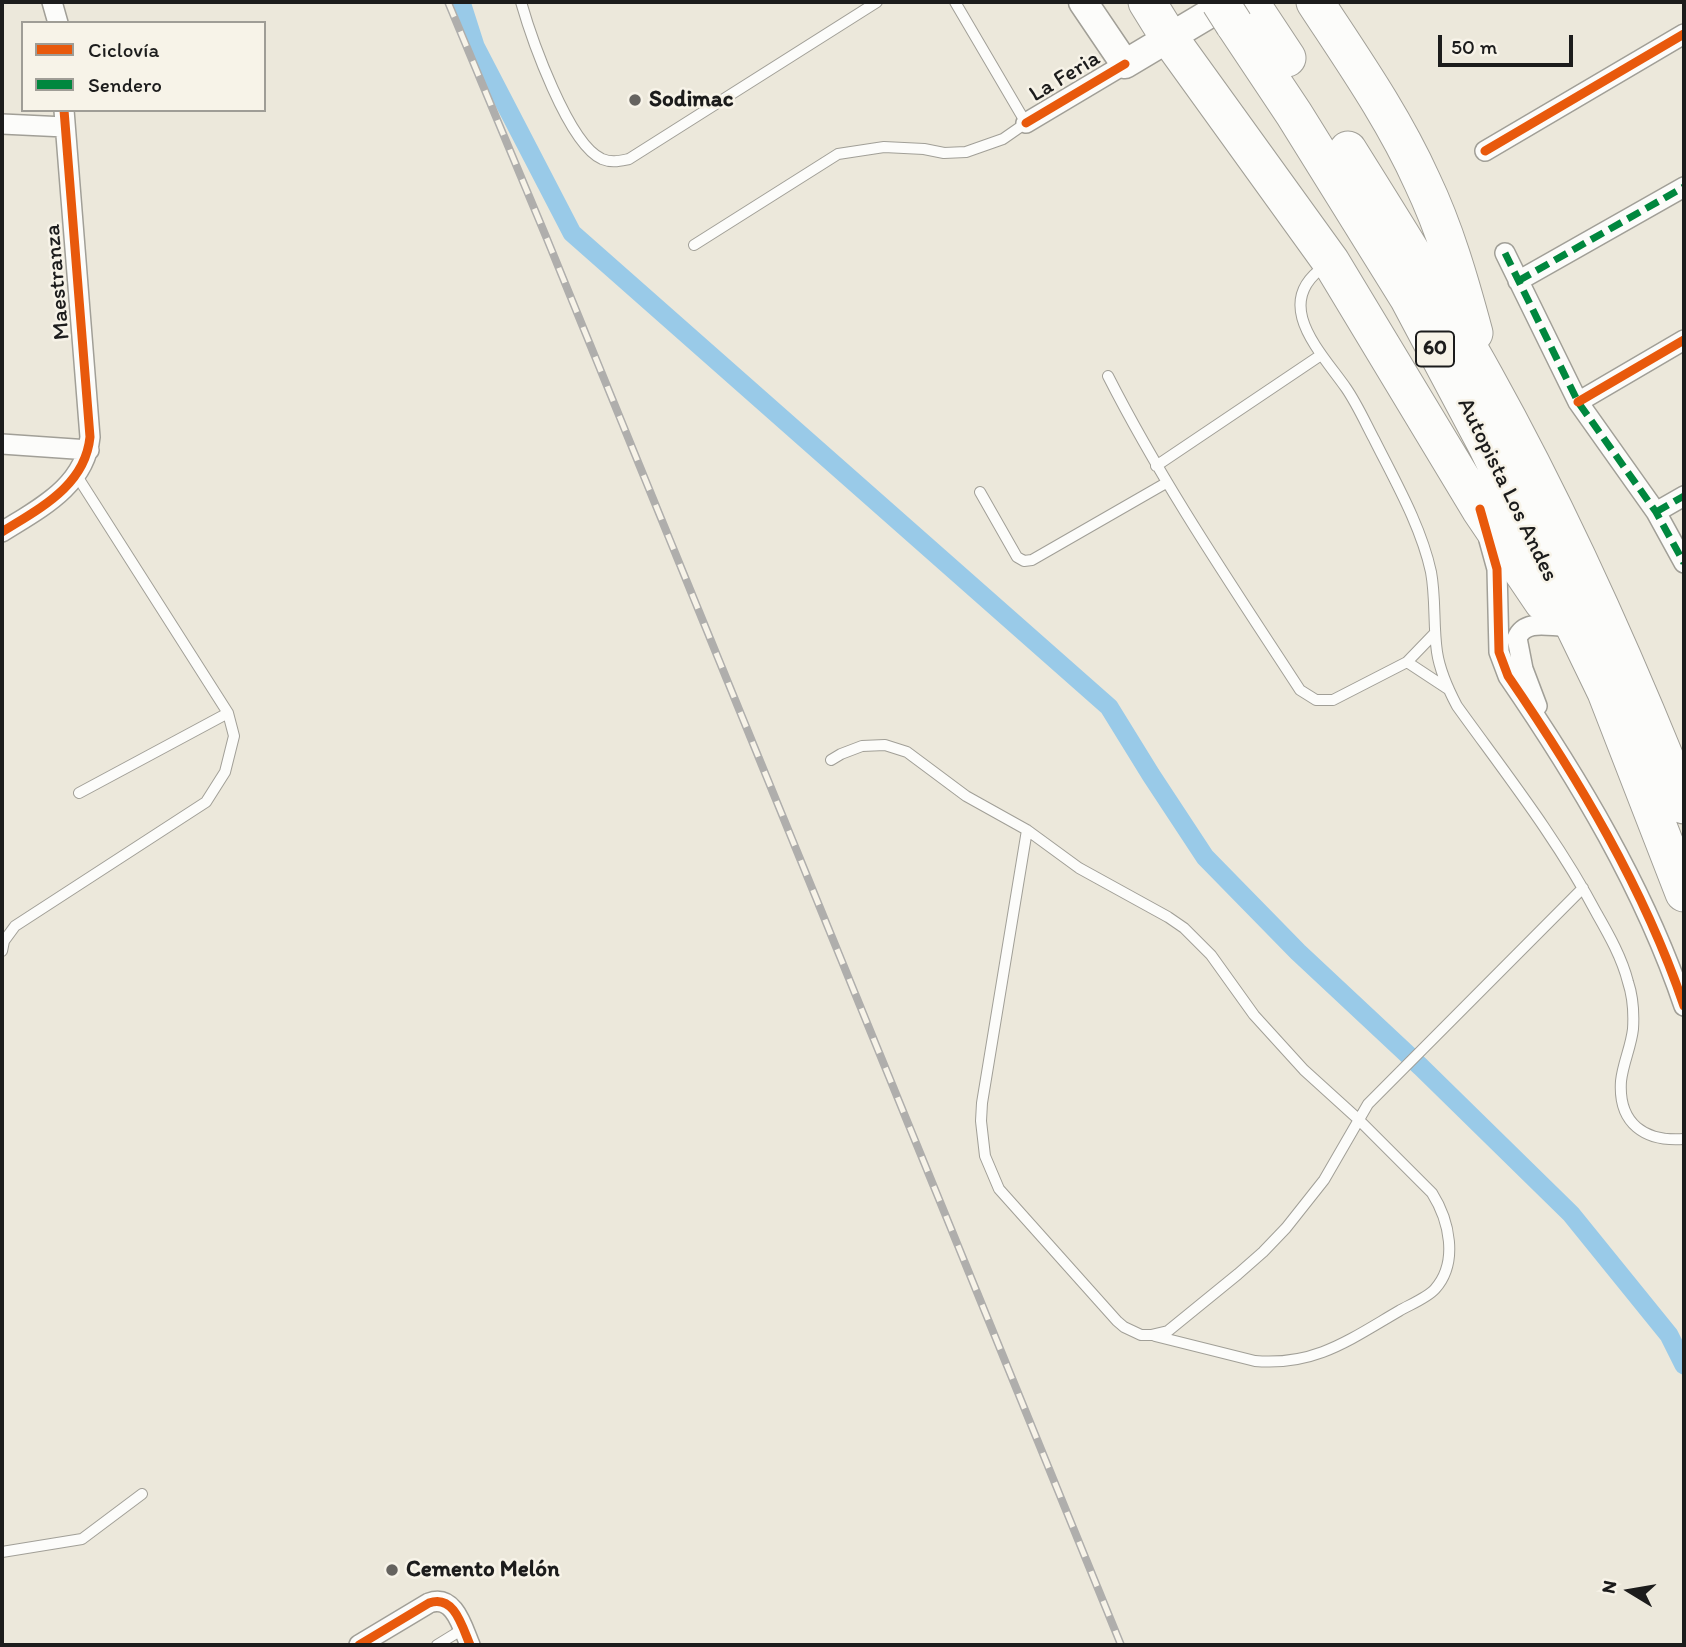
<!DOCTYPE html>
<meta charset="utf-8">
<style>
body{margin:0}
#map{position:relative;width:1686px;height:1647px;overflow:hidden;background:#ece8db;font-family:Itim,sans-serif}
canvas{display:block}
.frame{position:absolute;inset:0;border:4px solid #1c1c1c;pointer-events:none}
.legend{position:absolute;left:21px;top:21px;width:245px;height:91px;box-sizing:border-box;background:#f7f3e8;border:2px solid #9f9d96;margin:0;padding:9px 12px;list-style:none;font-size:21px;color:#1c1c1c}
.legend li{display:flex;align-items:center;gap:14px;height:35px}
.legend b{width:35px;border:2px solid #9f9d96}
.north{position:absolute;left:1595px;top:1556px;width:70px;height:70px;-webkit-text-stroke:5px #f7f3e8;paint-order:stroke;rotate:281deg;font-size:19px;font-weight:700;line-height:28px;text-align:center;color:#1c1c1c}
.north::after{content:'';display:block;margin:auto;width:24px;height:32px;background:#1c1c1c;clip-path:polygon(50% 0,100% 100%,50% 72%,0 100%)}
.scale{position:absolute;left:1438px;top:35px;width:135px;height:32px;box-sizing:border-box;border:4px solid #1c1c1c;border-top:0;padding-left:9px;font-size:21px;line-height:24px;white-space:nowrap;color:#1c1c1c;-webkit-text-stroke:5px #f7f3e8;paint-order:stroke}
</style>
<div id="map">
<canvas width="1686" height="1647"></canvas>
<div class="frame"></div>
<ul class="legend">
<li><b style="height:9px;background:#e8590c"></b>Ciclovía</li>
<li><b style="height:9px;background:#00873e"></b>Sendero</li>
</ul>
<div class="north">N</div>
<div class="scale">50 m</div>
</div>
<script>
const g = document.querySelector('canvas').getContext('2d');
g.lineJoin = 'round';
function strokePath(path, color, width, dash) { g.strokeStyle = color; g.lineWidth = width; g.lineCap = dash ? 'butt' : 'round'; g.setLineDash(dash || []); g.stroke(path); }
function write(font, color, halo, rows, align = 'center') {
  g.font = font + ' Itim,sans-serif'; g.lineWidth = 5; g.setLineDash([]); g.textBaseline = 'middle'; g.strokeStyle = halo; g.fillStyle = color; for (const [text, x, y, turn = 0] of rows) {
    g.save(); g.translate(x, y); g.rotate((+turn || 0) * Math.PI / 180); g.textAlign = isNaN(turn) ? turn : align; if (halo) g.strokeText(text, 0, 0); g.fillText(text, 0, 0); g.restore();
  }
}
const canal = new Path2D(`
 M 461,2 L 475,46 L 572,233 L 1109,707 L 1151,775 L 1205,857 L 1298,952 L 1421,1067 L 1571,1214 L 1669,1335 L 1684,1365`);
const service = new Path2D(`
 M 521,2 C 531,37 568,144 602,159 C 612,163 619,161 629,159 L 877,2
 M 694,245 L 838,154 L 884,147 L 924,149 L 944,153 L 966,152 L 1003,139 L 1026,123 L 955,2
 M 1325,266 C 1270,303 1321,352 1346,388 C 1357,404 1365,422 1374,439 C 1395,481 1421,526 1431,572 C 1436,599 1433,625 1437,652 C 1440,672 1448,689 1457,706 C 1506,774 1558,840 1597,914 C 1609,935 1622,958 1628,982 C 1633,997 1634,1013 1633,1029 C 1631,1047 1623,1063 1621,1081 C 1618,1124 1645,1142 1684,1139
 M 1108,376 C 1164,486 1233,587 1300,690 L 1316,700 L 1333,700 L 1407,662
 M 1156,466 L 1321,355
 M 980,492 L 1017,557 L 1024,561 L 1032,560 L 1166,483
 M 1435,633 L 1407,662 L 1448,689
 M 831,760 L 841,754 L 862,746 L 885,745 L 907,752 L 966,796 L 1027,830 L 1079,868 L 1168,917 L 1184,928 L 1211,955 L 1254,1015 L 1304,1070 L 1358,1119 L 1432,1193 C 1449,1220 1459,1262 1435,1289 C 1427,1298 1409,1305 1399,1311 C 1349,1340 1315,1366 1255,1361 L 1155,1336
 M 79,793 L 228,713
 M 1027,830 L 982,1103 L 981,1121 L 985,1156 L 999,1189 L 1117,1321 L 1124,1327 L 1141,1335 L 1151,1335 L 1168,1331 L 1238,1274 L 1263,1252 L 1286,1228 L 1324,1180 L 1368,1104 L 1583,888
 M 2,951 L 4,941 L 15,926 L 206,802 L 225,772 L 234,736 L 228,713 L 77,476
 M 2,1552 L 82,1539 L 142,1494
 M 437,1645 L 463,1629`);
const minor = new Path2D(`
 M 52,2 L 58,23
 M 1026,123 L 1125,64
 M 2,124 L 65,127
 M 1485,151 L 1684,34
 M 1505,253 L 1578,402 L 1656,512 L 1684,563
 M 1518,281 L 1684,187
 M 1578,402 L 1684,340
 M 2,444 L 89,450
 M 1656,512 L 1684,496
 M 2,532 C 40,508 85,486 90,437 L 64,110
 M 1489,540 L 1497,569 L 1499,652 L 1508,676 C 1578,778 1644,888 1684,1006
 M 1537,706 L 1523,669 L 1517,638 C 1524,621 1544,625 1559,626
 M 359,1645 L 429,1603 C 454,1594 462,1626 470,1645`);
const secondary = new Path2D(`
 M 1083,2 L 1125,64 L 1229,2`);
const motorway = new Path2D(`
 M 1147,2 L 1168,36 L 1331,262 L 1480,509 L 1543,602
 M 1250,2 L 1287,58
 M 1315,2 C 1353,60 1393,117 1422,181 C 1445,229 1460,281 1474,333
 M 1234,24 L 1294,114 L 1409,299 L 1486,444 L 1606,692 L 1684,893
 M 1348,150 C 1395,225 1442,300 1485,377 C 1562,515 1626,659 1684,805`);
const rail = new Path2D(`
 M 448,2 L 547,239 L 1121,1645`);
const motorwayBridge = new Path2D(`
 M 1220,2 L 1234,24`);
const quiet = new Path2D(`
 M 1505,253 L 1578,402 L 1656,512 L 1684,563
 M 1518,281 L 1684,187
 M 1656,512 L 1684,496`);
const cycleway = new Path2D(`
 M 1026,123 L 1125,64
 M 1485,151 L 1684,34
 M 1578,402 L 1684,340
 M 1480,509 L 1497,569 L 1499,652 L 1508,676 C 1578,778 1644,888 1684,1006
 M 2,532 C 40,508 85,486 90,437 L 64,110
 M 359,1645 L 429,1603 C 454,1594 462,1626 470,1645`);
const markers = [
 [635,100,7,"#65635f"],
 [392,1570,7,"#65635f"]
];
const shields = [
 [1435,349,38]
];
const shieldNames = [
 ["60",1435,349]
];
const streetNames = [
 ["La Feria",1065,77,-31],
 ["Maestranza",58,282,-95],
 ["Autopista Los Andes",1507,490,64]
];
const poiNames = [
 ["Sodimac",649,100],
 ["Cemento Melón",406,1570]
];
strokePath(canal, '#99cae8', 19);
strokePath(service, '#a19f97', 12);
strokePath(minor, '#a19f97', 22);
strokePath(secondary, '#a19f97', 31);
strokePath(motorway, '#a19f97', 39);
strokePath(service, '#fcfcfa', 10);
strokePath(minor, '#fcfcfa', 19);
strokePath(secondary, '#fcfcfa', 28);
strokePath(motorway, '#fcfcfa', 37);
strokePath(rail, '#afaeac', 8);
strokePath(rail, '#f7f3e8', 5, [16]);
strokePath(motorwayBridge, '#a19f97', 39, []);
strokePath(motorwayBridge, '#fcfcfa', 37);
strokePath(quiet, '#00873e', 7, [14, 7]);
strokePath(cycleway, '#e8590c', 9);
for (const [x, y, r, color] of markers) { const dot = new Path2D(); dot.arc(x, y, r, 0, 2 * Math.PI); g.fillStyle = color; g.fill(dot); strokePath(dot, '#f7f3e8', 2.5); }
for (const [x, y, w] of shields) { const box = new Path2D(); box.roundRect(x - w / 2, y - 17.5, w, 35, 5); g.fillStyle = '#f7f3e8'; g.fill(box); strokePath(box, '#1c1c1c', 2); }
write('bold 21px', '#1c1c1c', null, shieldNames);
write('23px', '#1c1c1c', '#f7f3e8', streetNames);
write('bold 23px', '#1c1c1c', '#f7f3e8', poiNames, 'left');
</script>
